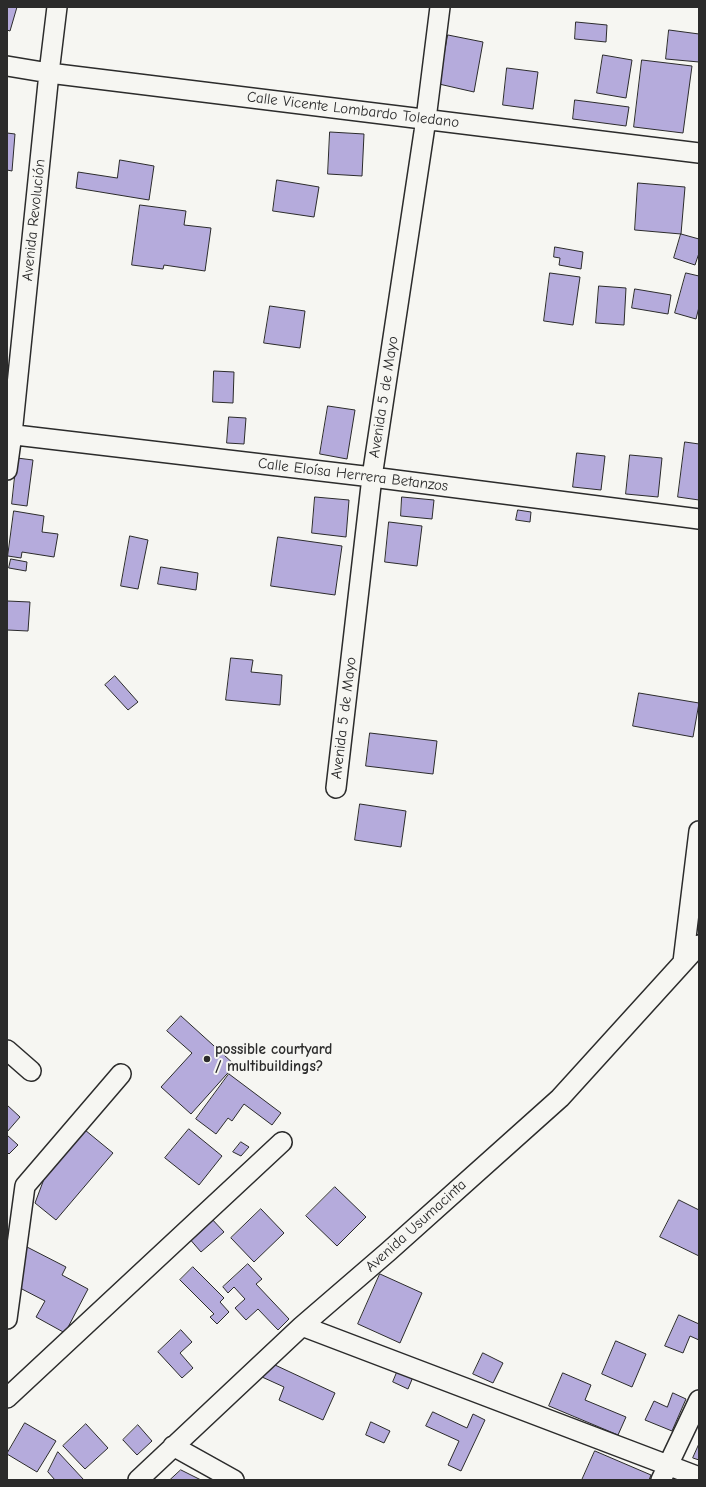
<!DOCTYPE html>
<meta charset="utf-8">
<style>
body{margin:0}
#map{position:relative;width:706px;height:1487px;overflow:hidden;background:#f6f6f2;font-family:"Comic Neue",sans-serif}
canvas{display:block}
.frame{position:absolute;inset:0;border:8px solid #2b2b2b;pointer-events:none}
</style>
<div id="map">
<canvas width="706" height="1487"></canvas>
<div class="frame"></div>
</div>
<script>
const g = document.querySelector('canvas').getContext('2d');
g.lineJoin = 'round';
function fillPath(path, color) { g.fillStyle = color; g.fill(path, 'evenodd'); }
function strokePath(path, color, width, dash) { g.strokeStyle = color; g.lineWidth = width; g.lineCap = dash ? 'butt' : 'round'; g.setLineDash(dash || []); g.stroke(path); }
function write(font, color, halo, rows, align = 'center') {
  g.font = font + ' "Comic Neue",sans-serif'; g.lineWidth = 4; g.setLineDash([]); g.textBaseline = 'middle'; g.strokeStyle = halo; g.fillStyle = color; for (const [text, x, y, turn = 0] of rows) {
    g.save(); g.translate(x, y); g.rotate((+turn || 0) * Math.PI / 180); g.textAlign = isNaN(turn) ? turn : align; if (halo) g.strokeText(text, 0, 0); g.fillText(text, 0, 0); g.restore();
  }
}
const building = new Path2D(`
 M 7,7 L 17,7 L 10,31 L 7,30 Z
 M 576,22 L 607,25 L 606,42 L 575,39 Z
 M 669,30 L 699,34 L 699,62 L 666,59 Z
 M 448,35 L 483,42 L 474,92 L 439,84 Z
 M 603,55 L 632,60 L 626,98 L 597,93 Z
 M 642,60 L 692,66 L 683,133 L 634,127 Z
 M 507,68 L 538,72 L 533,109 L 503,105 Z
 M 575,100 L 629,107 L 626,126 L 573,119 Z
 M 330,132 L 364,134 L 362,176 L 328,174 Z
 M 7,133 L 15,134 L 12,171 L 7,170 Z
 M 120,160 L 154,166 L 149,200 L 76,188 L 78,172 L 117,178 Z
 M 277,180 L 319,187 L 314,217 L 273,211 Z
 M 638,183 L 685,187 L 681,234 L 635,230 Z
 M 140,205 L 186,211 L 184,225 L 211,228 L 205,271 L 164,265 L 163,269 L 132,265 Z
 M 681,234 L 699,239 L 699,253 L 695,265 L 674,258 Z
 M 555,247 L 583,252 L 581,269 L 559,265 L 560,258 L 554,257 Z
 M 550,273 L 580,277 L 573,325 L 544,321 Z
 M 686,273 L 699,276 L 699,307 L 696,319 L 675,313 Z
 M 599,286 L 626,288 L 624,325 L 596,323 Z
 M 635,289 L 671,295 L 668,314 L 632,308 Z
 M 270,306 L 305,311 L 300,348 L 264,343 Z
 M 214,371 L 234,372 L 233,403 L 213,402 Z
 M 328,406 L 355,410 L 347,459 L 320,454 Z
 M 229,417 L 246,418 L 244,444 L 227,443 Z
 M 685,442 L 699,444 L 699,500 L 678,497 Z
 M 577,453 L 605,456 L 601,490 L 573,487 Z
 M 630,455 L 662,458 L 658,497 L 626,494 Z
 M 17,458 L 33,460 L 27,506 L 12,504 Z
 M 315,497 L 349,500 L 346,537 L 312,533 Z
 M 402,497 L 434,500 L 432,519 L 401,516 Z
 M 518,510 L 531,512 L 530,522 L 516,520 Z
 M 14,511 L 44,516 L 42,532 L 58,534 L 54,557 L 22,552 L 21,558 L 8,556 Z
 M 389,522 L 422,526 L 417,566 L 385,562 Z
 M 130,536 L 148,540 L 138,589 L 121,586 Z
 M 278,537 L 342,546 L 335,595 L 271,586 Z
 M 11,559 L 27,562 L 26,571 L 9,568 Z
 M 161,567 L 198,573 L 196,590 L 158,584 Z
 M 7,601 L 30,602 L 28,631 L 7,630 Z
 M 231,658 L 253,660 L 251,672 L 282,675 L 280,705 L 226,700 Z
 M 115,676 L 138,702 L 128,710 L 105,685 Z
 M 639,693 L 699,703 L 693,737 L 633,726 Z
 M 370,733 L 437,741 L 433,774 L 366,766 Z
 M 360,804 L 406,811 L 401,847 L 355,840 Z
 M 181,1016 L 235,1065 L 191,1114 L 161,1087 L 192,1053 L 167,1031 Z
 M 229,1074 L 281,1113 L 272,1125 L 244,1104 L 232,1121 L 228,1118 L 216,1134 L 196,1119 Z
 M 7,1105 L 20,1117 L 7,1132 Z
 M 189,1129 L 222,1156 L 199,1185 L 165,1158 Z
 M 85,1130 L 113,1153 L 56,1220 L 35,1203 L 44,1179 Z
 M 7,1135 L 18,1145 L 9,1154 L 7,1152 Z
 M 241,1142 L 249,1147 L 241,1156 L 233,1152 Z
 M 335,1187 L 366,1217 L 337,1246 L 306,1216 Z
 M 679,1200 L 699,1210 L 699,1256 L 660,1237 Z
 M 261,1209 L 284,1233 L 254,1262 L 231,1238 Z
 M 210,1217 L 224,1232 L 201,1252 L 188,1237 Z
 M 27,1247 L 66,1267 L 62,1275 L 88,1289 L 65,1333 L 36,1317 L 45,1301 L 20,1288 Z
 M 248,1264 L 262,1279 L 256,1284 L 289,1319 L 278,1330 L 258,1309 L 246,1320 L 235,1308 L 245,1299 L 234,1287 L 228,1293 L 223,1287 Z
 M 193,1267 L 224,1298 L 220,1302 L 229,1312 L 217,1324 L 210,1317 L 214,1314 L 180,1280 Z
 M 380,1274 L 422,1293 L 400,1343 L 358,1324 Z
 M 679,1315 L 699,1324 L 699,1340 L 690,1336 L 683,1353 L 665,1346 Z
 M 181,1330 L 192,1342 L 180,1353 L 193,1368 L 182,1378 L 158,1352 Z
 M 616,1341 L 646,1354 L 632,1387 L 602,1374 Z
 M 483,1353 L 503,1363 L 493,1383 L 473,1374 Z
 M 275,1365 L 335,1393 L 323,1420 L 279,1400 L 284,1387 L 262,1377 Z
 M 398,1370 L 413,1377 L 408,1389 L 393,1382 Z
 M 563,1373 L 591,1385 L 585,1400 L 626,1417 L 618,1435 L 549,1406 Z
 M 673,1393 L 686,1399 L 672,1431 L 645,1420 L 654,1401 L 667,1407 Z
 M 433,1412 L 467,1428 L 473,1414 L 485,1420 L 461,1471 L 448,1465 L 459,1441 L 426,1426 Z
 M 371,1422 L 390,1431 L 384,1443 L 366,1435 Z
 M 25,1423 L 56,1441 L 37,1472 L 7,1454 Z
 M 86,1424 L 108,1448 L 85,1469 L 63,1446 Z
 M 138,1425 L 152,1441 L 137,1455 L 123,1440 Z
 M 699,1444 L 699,1460 L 693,1458 Z
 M 595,1451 L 651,1475 L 649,1480 L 582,1480 Z
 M 58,1452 L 84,1480 L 55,1480 L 48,1472 Z
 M 181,1470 L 201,1480 L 170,1480 Z`);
const minor = new Path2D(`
 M 7,66 L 49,73 L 699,153
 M 7,434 L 372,477 L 699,519
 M 7,470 L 12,434 L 49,73 L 57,7
 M 336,788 L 372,477 L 426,119 L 440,7
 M 683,962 L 699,831
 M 7,1050 L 31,1071
 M 7,1319 L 25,1186 L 121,1074
 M 302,1326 L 699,1477
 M 7,1398 L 282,1142
 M 173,1446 L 234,1480
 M 138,1480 L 302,1326 L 389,1251 L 560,1098 L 699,945
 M 661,1480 L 699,1400`);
const markers = [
 [207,1059,4,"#2b2b2b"]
];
const streetNames = [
 ["Calle Vicente Lombardo Toledano",353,110,7],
 ["Avenida Revolución",34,220,-84],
 ["Avenida 5 de Mayo",384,397,-81],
 ["Calle Eloísa Herrera Betanzos",353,475,7],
 ["Avenida 5 de Mayo",344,718,-83],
 ["Avenida Usumacinta",416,1226,-42]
];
const poiNames = [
 ["possible courtyard",215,1050],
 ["/ multibuildings?",215,1067]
];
fillPath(building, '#b5abdc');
strokePath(building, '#2b2b2b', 1);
strokePath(minor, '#2b2b2b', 22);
strokePath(minor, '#f6f6f2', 19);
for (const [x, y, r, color] of markers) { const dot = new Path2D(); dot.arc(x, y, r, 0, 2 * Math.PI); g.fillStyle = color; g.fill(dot); strokePath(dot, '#f6f6f2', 1.5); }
write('15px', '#2b2b2b', '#f6f6f2', streetNames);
write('bold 15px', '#2b2b2b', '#f6f6f2', poiNames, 'left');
</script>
